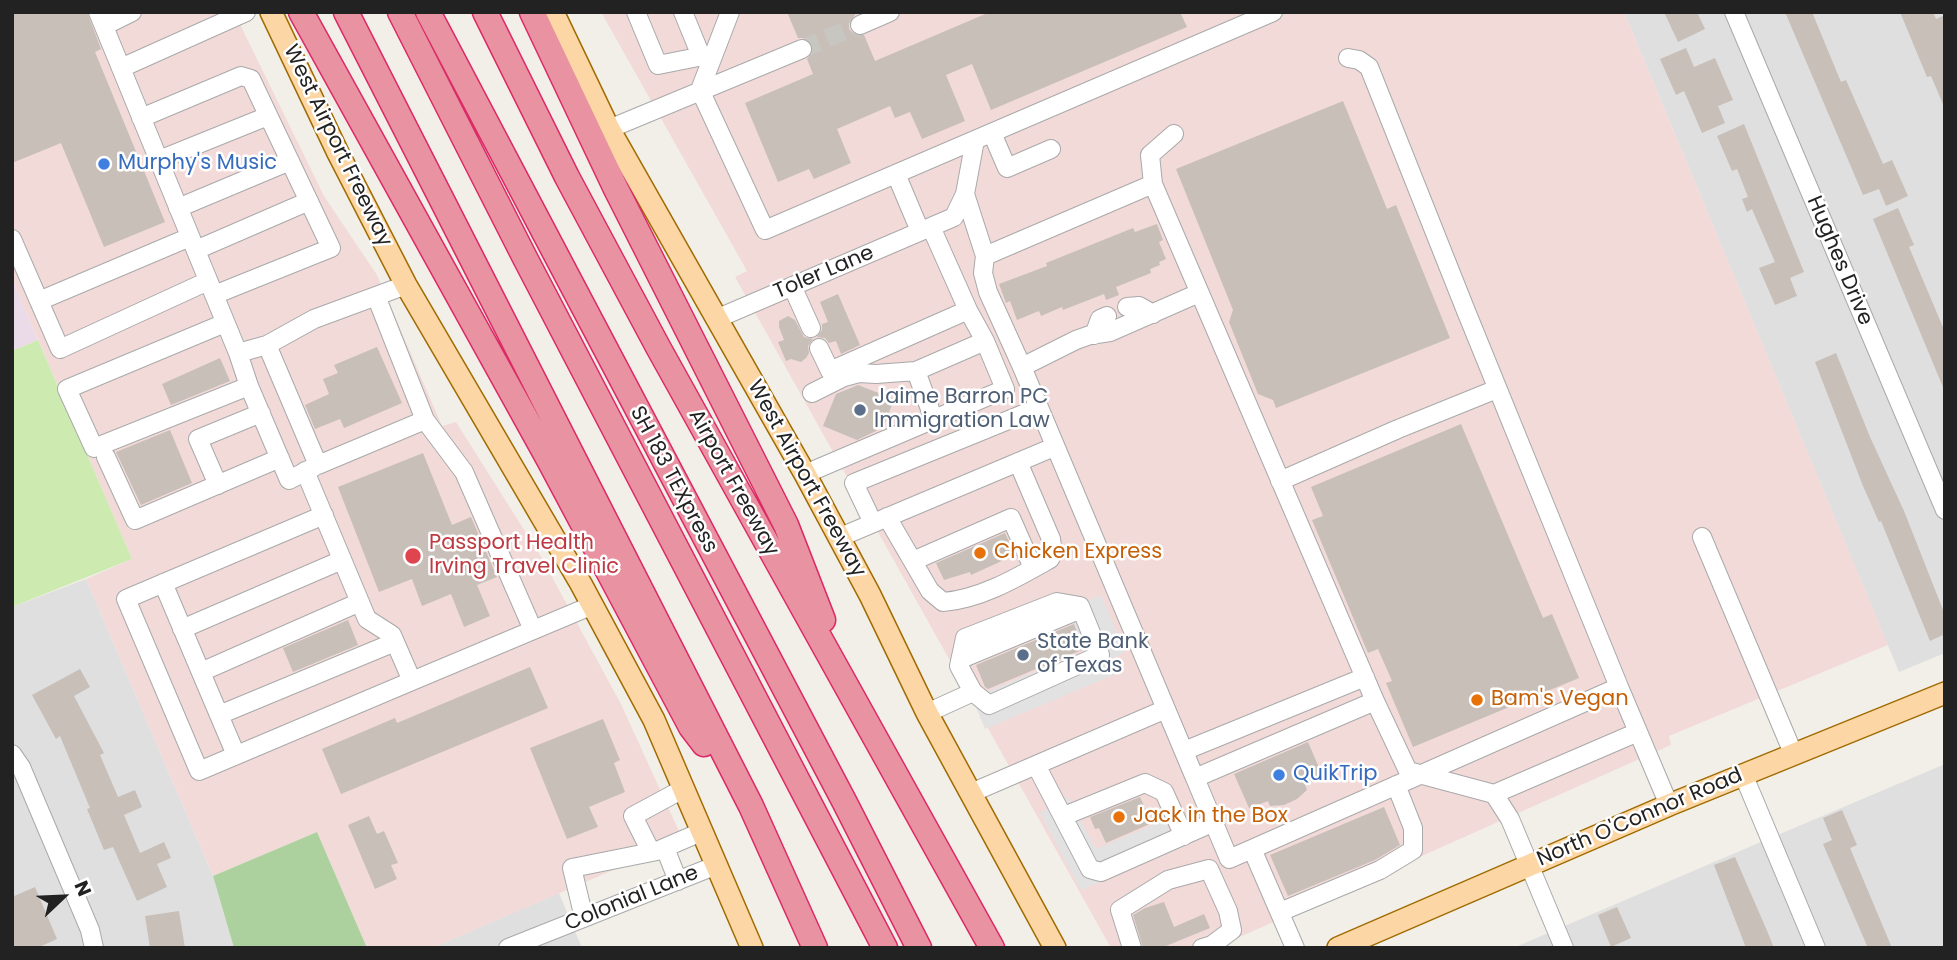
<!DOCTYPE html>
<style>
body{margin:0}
#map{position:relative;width:1957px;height:960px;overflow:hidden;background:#f2efe9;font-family:Poppins,sans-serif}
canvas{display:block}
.frame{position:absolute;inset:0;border:14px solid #222;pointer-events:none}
.north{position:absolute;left:28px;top:862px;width:70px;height:70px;-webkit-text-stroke:5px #fff;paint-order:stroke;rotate:67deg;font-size:19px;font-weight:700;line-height:28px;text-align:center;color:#222}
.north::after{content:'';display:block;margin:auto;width:24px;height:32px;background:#222;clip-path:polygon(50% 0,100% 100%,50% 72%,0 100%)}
</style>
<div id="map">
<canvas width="1957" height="960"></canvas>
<div class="frame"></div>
<div class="north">N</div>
</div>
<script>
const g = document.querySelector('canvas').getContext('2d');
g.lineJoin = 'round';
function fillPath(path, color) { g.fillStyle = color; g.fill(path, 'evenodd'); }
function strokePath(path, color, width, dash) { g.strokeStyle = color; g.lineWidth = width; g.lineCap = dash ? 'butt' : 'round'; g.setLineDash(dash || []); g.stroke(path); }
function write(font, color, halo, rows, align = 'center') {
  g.font = font + ' Poppins,sans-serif'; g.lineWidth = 5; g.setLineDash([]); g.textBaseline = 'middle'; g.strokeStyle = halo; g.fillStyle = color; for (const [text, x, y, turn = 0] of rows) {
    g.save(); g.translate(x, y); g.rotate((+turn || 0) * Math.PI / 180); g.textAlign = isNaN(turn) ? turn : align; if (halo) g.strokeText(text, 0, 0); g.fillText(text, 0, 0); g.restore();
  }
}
const residential = new Path2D(`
 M 1624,12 L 1945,12 L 1945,653 L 1899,672 Z
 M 86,579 L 213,876 L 234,948 L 12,948 L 12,607 Z
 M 1945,764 L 1945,948 L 1513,948 L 1761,842 Z
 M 559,893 L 582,948 L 432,948 Z`);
const commercial = new Path2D(`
 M 12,12 L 234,12 L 324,196 L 377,275 L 442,426 L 456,422 L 540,555 L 621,704 L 683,840 L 432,948 L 367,948 L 317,832 L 213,876 L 86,579 L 132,559 L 12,279 Z
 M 601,12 L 1624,12 L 1888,645 L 1669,736 L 1671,745 L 1215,948 L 1111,948 L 735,277 L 747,271 Z`);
const industrial = new Path2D(`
 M 12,279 L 38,340 L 12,351 Z`);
const grass = new Path2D(`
 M 38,340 L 132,559 L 12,607 L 12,351 Z`);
const forest = new Path2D(`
 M 317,832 L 367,948 L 234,948 L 213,876 Z`);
const parking = new Path2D(`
 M 1101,595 L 1125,652 L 1112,658 L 1118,673 L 985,729 L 972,698 L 1085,651 L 1068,609 Z
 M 1068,797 L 1096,849 L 1165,820 L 1177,850 L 1081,890 L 1040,813 Z`);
const building = new Path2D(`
 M 12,12 L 87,12 L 101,49 L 95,52 L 165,222 L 104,247 L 61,143 L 12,163 Z
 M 787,12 L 854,12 L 855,15 L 849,23 L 849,29 L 854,34 L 864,35 L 875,61 L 990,12 L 1180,12 L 1187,27 L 991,110 L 972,64 L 946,75 L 965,121 L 922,139 L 910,112 L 895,118 L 890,106 L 837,129 L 851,163 L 814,179 L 809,169 L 778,182 L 745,103 L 813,74 L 807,59 L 813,51 L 812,44 L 804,38 L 798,38 Z
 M 1664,12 L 1697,12 L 1705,29 L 1678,42 Z
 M 1785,12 L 1812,12 L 1841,82 L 1846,80 L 1883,164 L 1892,160 L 1908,196 L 1886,206 L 1879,189 L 1863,195 Z
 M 1900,12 L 1933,12 L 1936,19 L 1945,15 L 1945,109 L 1931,76 L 1927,77 Z
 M 1686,48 L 1694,67 L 1715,58 L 1733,100 L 1718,106 L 1725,123 L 1702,133 L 1684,91 L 1676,95 L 1660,59 Z
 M 1343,101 L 1387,209 L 1396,205 L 1450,338 L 1276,408 L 1273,400 L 1258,394 L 1229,322 L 1233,310 L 1176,169 Z
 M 1744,124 L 1804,272 L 1790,278 L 1797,296 L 1775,305 L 1759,268 L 1775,262 L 1752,209 L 1747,212 L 1742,199 L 1748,197 L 1737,169 L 1732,171 L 1717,136 Z
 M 1898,208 L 1914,245 L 1909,247 L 1945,332 L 1945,392 L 1873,219 Z
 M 1157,224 L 1163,240 L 1159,242 L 1166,259 L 1159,262 L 1160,265 L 1150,269 L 1151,273 L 1116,287 L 1119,295 L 1106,300 L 1104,294 L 1063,310 L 1062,307 L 1041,316 L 1039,311 L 1017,320 L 1010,301 L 1006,303 L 999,284 L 1047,266 L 1046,263 L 1133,228 L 1135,232 Z
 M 838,294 L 860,345 L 841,354 L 836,341 L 829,343 L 825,338 L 817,337 L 822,330 L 822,324 L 828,322 L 820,302 Z
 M 788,316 L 795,320 L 804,337 L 813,339 L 808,346 L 809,353 L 806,358 L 801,362 L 791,359 L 786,361 L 778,342 L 784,340 L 779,327 L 779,321 Z
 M 377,347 L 402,403 L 344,428 L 340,419 L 315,429 L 305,405 L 329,394 L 323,379 L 338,373 L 334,365 Z
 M 1836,353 L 1870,437 L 1904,511 L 1945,615 L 1945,634 L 1930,641 L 1881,521 L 1879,522 L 1863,486 L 1815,362 Z
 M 220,358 L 230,381 L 171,405 L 162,384 Z
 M 858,385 L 894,399 L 885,423 L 880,421 L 876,431 L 857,440 L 823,426 L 836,394 Z
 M 1461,424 L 1543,618 L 1552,614 L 1579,678 L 1413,747 L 1386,683 L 1392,681 L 1378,649 L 1368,653 L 1312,520 L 1323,516 L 1311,487 Z
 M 170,430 L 192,483 L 141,505 L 116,452 Z
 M 423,453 L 452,525 L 471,517 L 497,577 L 477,585 L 490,616 L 464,627 L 451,594 L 422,606 L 412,579 L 379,592 L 338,487 Z
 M 1005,533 L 1015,555 L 971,575 L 970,572 L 944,580 L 936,563 Z
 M 348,620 L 358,645 L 293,672 L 283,648 Z
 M 1074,624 L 1084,649 L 988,689 L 985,687 L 976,665 Z
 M 530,667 L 548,708 L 341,794 L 322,749 L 395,718 L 397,723 Z
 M 80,669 L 90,687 L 74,696 L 104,753 L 100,755 L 118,797 L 135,790 L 142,807 L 124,815 L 140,853 L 164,842 L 171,858 L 157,864 L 167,887 L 137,901 L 113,847 L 104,850 L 87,809 L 90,808 L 60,736 L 56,739 L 32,695 Z
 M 603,719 L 620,760 L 614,763 L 625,792 L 589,807 L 598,827 L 567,839 L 530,748 Z
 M 1308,742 L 1323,777 L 1305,785 L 1307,790 L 1297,799 L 1284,805 L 1270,806 L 1268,801 L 1249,808 L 1234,774 Z
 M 1140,797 L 1152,823 L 1106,843 L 1099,828 L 1095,829 L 1090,817 Z
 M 1384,807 L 1400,845 L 1375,860 L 1288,896 L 1270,855 Z
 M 1842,810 L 1857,845 L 1850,848 L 1892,948 L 1868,948 L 1823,844 L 1832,840 L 1823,818 Z
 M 369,816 L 377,834 L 384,831 L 398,863 L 391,865 L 397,879 L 375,889 L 348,825 Z
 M 1735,857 L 1768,933 L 1774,948 L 1746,948 L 1714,865 Z
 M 35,887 L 57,939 L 37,948 L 12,948 L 12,897 Z
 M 1164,902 L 1174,927 L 1204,914 L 1210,928 L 1161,948 L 1143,948 L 1133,915 L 1145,908 Z
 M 1617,907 L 1631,938 L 1611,947 L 1598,915 Z
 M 179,911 L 185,948 L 150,948 L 145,916 Z`);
const minorTunnel = new Path2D(`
 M 802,49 L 860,25`);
const minor = new Path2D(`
 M 98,12 L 238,353 L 267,345
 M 636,12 L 658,65 L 713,54
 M 683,12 L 701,56
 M 730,12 L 700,90 L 765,230 L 1273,12
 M 1734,12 L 1945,510
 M 860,25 L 890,12
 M 104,26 L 132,12
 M 1348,58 L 1359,60 L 1369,67 L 1466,311 L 1619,687
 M 121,68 L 246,12
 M 141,118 L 241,76 L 251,79 L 331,248 L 214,295
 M 609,129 L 802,49
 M 992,133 L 1007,168 L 1051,149
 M 1174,134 L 1150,155 L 1153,184 L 1375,701
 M 159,160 L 268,116
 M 896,174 L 920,231
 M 965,194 L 985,256
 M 178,208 L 290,161
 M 190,237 L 39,301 L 60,349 L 208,281
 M 12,239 L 39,301
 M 196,250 L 309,201
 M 792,286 L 811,328
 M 376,296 L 425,420 L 318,465 L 267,345 L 314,319 L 406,285
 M 1127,307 L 1139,306 L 1153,314
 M 968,310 L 985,341
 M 716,319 L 954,217 L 965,194 L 975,140
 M 225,323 L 67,389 L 94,448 L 249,386 L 238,353
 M 1094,335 L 1100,319 L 1107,316
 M 819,348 L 830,371 L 968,310 L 931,227
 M 1022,367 L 988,292 L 983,273 L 985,256 L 1153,184
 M 249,386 L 289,480 L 314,467
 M 812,393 L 844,377 L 859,373 L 876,374 L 916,371
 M 425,420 L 464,472 L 533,630
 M 106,457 L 135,520 L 280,458
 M 305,471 L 367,619 L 392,635 L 412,681 L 199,771 L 126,599 L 324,515
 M 805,474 L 1005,389 L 985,341 L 916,371 L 934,420
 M 1280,481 L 1398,429 L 1497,389
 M 218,485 L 198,439 L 261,413
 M 887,517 L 930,591 L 943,602 C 981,599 1018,577 1050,559 L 1053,553 L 1051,539 L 1018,462
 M 873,523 L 854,483 L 1038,408
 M 1702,537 L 1793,753
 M 838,538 L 1054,447
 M 913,561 L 1011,518 L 1033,568
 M 163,583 L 236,755
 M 182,629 L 342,560
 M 961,659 L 1081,609
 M 201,672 L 360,602
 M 412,681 L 593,605
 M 927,713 L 973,692 L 989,705 L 1100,655 L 1080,606 L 1057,602 L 965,638 L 959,666 L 973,692
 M 219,715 L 395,642
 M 1184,751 L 1365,677
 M 12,754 L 21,767 L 90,930 L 94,948
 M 1036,765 L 1090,869 L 1101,872 L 1214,822
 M 1743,774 L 1816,948
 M 1195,778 L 1022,367 L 1076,340 L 1090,335 L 1110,332 L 1199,293
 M 971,793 L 1166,709
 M 1494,794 L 1638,732
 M 1064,816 L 1145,783 L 1164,792 L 1184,836
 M 665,848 L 678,881
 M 1252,849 L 1619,687 L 1669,805
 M 651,852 L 633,816 L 683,789
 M 1280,912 L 1380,870 L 1413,850 L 1413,828 L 1396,785
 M 584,918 L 572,868 L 657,851 L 701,832
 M 508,948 L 717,865
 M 1132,948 L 1120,910 L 1168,880 L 1209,869 L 1228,911 L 1232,930 L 1212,945 L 1202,948
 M 1295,948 L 1252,849 L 1229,859 L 1195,778 L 1375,701 L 1408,771 L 1494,794 L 1510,819 L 1564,948`);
const major = new Path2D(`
 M 271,12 L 338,153 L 406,285 L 581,584 L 654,720 L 752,948
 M 553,12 L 609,129 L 805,474 L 870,595 L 927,713 L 1055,948
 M 1338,948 L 1669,805 L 1945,693`);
const highway = new Path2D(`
 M 301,12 L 549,460 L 691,727 L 704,744
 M 346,12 L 751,806 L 815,948
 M 400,12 L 525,258 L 885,948
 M 428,12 L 844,801 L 919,948
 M 485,12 L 567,177 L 658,347 L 992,948
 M 532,12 L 616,189 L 786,525 L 823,620`);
const markers = [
 [104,164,7,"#3f7fe0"],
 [860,410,7,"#5c6f8a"],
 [980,553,7,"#e8710a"],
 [413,556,9,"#e0444e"],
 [1023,655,7,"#5c6f8a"],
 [1477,700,7,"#e8710a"],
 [1279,775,7,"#3f7fe0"],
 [1119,817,7,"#e8710a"]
];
const streetNames = [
 ["West Airport Freeway",337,146,64],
 ["Hughes Drive",1839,261,67],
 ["Toler Lane",824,273,-23],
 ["West Airport Freeway",806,479,61],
 ["SH 183 TEXpress",673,480,62],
 ["Airport Freeway",733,483,61],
 ["North O'Connor Road",1640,818,-23],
 ["Colonial Lane",632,899,-22]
];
const shopNames = [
 ["Murphy's Music",118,164],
 ["QuikTrip",1293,775]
];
const serviceNames = [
 ["Jaime Barron PC",874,398],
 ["Immigration Law",874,422],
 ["State Bank",1037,643],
 ["of Texas",1037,667]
];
const healthNames = [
 ["Passport Health",429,544],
 ["Irving Travel Clinic",429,568]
];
const foodNames = [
 ["Chicken Express",994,553],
 ["Bam's Vegan",1491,700],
 ["Jack in the Box",1133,817]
];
fillPath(residential, '#e0dfdf');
fillPath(commercial, '#f2dad9');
fillPath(industrial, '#ebdbe8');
fillPath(grass, '#cdebb0');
fillPath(forest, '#add19e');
fillPath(parking, '#e2e2e2');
fillPath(building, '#c7bfb8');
strokePath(minorTunnel, '#c8c6c1', 18, [18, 9]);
strokePath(minor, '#a9a9a9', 20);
strokePath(major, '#a06b00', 24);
strokePath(highway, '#dc2a67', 27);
strokePath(minor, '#fff', 18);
strokePath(major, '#fcd6a4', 21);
strokePath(highway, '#e892a2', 24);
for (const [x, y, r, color] of markers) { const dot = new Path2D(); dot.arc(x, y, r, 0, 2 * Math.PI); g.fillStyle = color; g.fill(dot); strokePath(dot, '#fff', 2.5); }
write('21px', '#222', '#fff', streetNames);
write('21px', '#366cbe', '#fff', shopNames, 'left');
write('21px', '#4e5e75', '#fff', serviceNames, 'left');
write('21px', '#be3a42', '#fff', healthNames, 'left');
write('21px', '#c56008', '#fff', foodNames, 'left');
</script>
